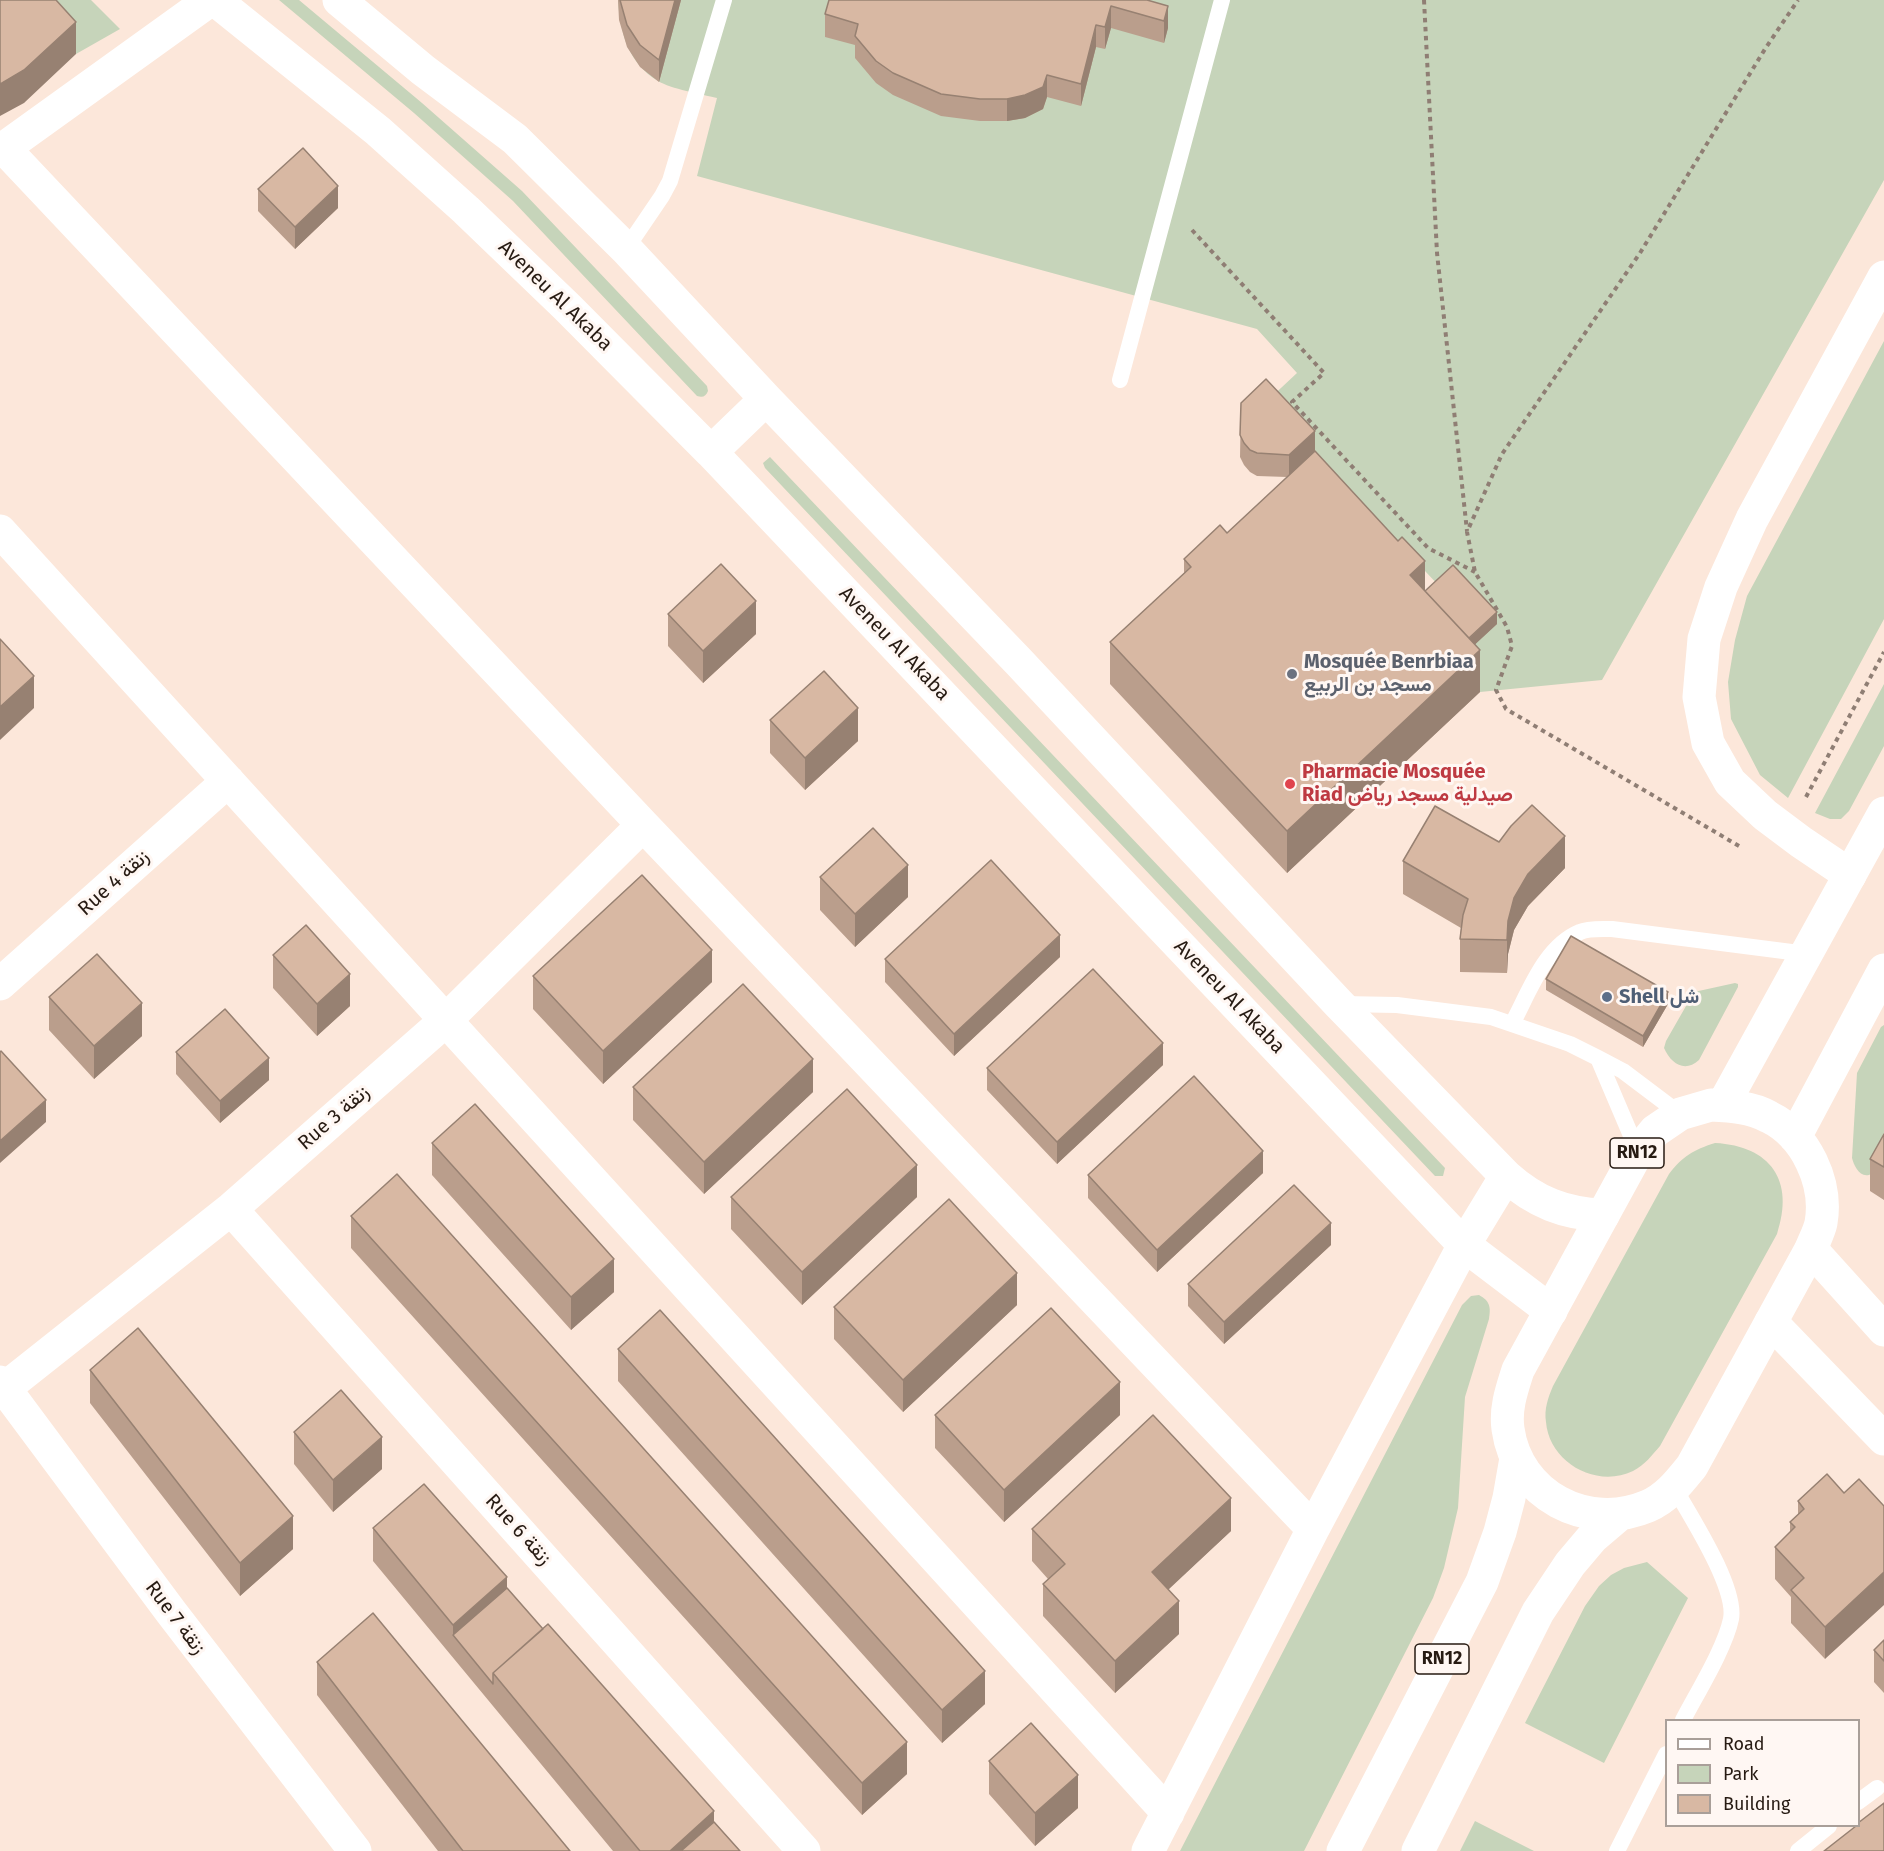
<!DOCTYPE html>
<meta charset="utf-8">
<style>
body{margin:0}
#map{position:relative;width:1884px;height:1851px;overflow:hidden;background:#fce7da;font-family:"Fira Sans",sans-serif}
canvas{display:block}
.legend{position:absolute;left:1665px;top:1719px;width:195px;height:108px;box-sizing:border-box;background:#fff7f3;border:2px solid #a99f99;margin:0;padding:8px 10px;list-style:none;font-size:18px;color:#271b13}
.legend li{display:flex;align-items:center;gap:12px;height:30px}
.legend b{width:30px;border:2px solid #a99f99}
</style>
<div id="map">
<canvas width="1884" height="1851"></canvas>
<ul class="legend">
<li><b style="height:8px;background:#fff"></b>Road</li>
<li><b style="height:16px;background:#c6d4ba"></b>Park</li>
<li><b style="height:16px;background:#d8b8a3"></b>Building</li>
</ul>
</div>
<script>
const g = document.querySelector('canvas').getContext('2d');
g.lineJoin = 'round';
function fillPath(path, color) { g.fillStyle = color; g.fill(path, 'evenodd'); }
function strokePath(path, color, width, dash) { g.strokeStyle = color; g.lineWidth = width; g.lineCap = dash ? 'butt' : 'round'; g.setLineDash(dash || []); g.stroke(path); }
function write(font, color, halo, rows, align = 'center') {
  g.font = font + ' "Fira Sans",Vazirmatn,sans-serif'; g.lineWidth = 6; g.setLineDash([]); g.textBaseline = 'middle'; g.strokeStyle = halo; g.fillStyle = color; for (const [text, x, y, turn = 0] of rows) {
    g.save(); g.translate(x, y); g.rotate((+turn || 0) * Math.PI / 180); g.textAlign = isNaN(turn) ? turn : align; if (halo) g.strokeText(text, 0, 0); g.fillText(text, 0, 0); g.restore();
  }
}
const green = new Path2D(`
 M 26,0 L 91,0 L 120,29 L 76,54 Z
 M 279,0 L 299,0 L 422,103 L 522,191 L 707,386 L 708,391 C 706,396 703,398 697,396 L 513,201 L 414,113 Z
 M 618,0 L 1884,0 L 1884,180 L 1602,680 L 1480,692 L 1441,588 L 1266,402 L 1297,373 L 1257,329 L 697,176 L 717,98 C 701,94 671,89 658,81 C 628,63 620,32 618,0 Z
 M 1884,341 L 1884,619 L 1788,798 L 1760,775 L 1731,719 L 1728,682 L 1735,640 L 1747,596 Z
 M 770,457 L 1445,1168 L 1443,1176 L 1435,1176 L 765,468 L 763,463 Z
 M 1884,684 L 1884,746 L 1849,811 L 1841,819 L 1830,819 L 1815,813 Z
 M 1735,983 L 1738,984 L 1738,987 L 1699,1060 C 1685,1073 1671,1064 1664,1048 L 1666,1041 L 1694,992 Z
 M 1884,1025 L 1884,1156 C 1881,1161 1877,1170 1873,1173 C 1861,1181 1854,1166 1852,1158 L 1857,1073 L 1881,1027 Z
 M 1715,1143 C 1771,1146 1795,1181 1777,1234 L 1660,1446 C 1652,1455 1645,1465 1633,1471 C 1596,1489 1549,1462 1546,1422 C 1544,1409 1548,1398 1553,1386 L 1669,1174 C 1683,1156 1693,1150 1715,1143 Z
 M 1479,1295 C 1490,1301 1491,1307 1489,1319 L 1465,1397 L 1458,1508 L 1444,1568 L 1433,1598 L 1304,1851 L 1180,1851 L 1462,1305 L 1471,1296 Z
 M 1647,1562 L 1688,1598 L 1604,1763 L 1525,1723 L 1585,1606 L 1599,1586 L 1611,1575 L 1624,1568 Z
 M 1475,1821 L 1534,1851 L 1460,1851 Z`);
const path = new Path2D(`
 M 1424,0 L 1437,253 L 1467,531
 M 1192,230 L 1324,373 L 1292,402 L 1428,548 L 1475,572
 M 1806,797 L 1884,652
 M 1739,846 L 1506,709 L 1496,690 L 1512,646 L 1507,627 L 1475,572 L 1467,532 L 1502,454 L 1640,253 L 1765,49 L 1798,0`);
const lane = new Path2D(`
 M 626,249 L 662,196 L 670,181 L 724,0
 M 1120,380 L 1222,0
 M 1341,1004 L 1397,1005 L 1491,1017 L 1570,1044 L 1598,1058 L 1623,1071 L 1680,1114
 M 1512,1024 C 1529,993 1544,947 1580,932 C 1588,928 1602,929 1612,929 L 1807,954
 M 1598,1058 L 1638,1152
 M 1675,1489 C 1691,1517 1737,1588 1731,1619 C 1725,1648 1697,1693 1683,1720
 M 1858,1802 L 1877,1788
 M 1617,1851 L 1666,1754
 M 1798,1851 L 1829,1826`);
const street = new Path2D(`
 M 215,0 L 378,131 L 466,210 L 567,307 L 711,452 L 1464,1245 L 1551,1311
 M 339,0 L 423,70 L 515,139 L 626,249 L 766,399 L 1018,661 L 1338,1003 L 1506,1176 C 1535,1202 1565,1214 1603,1215
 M 4,148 L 643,825 L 1313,1529
 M 0,151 L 210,0
 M 711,452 L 766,399
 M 0,531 L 1168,1813
 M 1850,875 L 1801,842 L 1765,815 L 1730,782 L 1708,743 L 1699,697 L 1704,639 L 1721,587 L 1752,519 L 1884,277
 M 0,984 L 228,781
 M 231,1209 L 804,1851
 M 1811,1249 L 1884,1330
 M 1771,1322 L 1884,1439
 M 0,1382 L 171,1612 L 355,1851
 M 5,1388 L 231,1209 L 445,1021 L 643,825
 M 1148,1851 L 1313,1529 L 1464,1245 L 1506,1176`);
const primary = new Path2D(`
 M 1711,1105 C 1731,1106 1751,1107 1769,1117 C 1806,1135 1828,1183 1821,1223 C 1819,1232 1814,1241 1811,1249 L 1692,1466 C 1679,1482 1667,1498 1648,1506 C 1587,1532 1517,1495 1508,1429 C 1505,1408 1512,1389 1518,1370 L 1637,1153 L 1655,1131 L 1680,1114 Z
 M 1723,1105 L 1884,813
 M 1795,1137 L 1884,970
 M 1343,1851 L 1482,1582 L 1500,1532 L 1509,1498 L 1516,1458
 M 1418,1851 L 1538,1612 L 1570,1564 L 1592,1538 L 1619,1515`);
const wall = new Path2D(`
 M 618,0 L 681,0 L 659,82 L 640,67 L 627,47 L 619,20 Z
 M 829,0 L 1168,6 L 1168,28 L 1164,43 L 1111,28 L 1105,49 L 1096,47 L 1081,106 L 1047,97 L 1043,109 L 1025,118 L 1007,121 L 980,121 L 941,116 L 893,95 L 876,83 L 855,58 L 855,45 L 825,37 L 825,14 Z
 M 258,189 L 338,208 L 295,249 L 258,211 Z
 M 1241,403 L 1315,451 L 1398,541 L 1425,561 L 1425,591 L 1497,624 L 1475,644 L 1480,692 L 1287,873 L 1110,684 L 1110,642 L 1184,573 L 1184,559 L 1227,533 L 1287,477 L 1257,476 L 1250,472 L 1244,465 L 1240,457 Z
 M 668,614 L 756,634 L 703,683 L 668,646 Z
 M 770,720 L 858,741 L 805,790 L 770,753 Z
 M 1499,842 L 1565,868 L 1528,906 L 1514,930 L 1508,954 L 1507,973 L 1460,972 L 1460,939 L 1461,928 L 1403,894 L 1403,861 Z
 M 820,877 L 908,897 L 855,947 L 820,910 Z
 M 273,955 L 350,1006 L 317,1036 L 273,988 Z
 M 1060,957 L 954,1056 L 885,982 L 885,959 Z
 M 533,976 L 712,982 L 603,1084 L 533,1009 Z
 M 1546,979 L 1668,1004 L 1643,1047 L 1546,990 Z
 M 49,997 L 142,1036 L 94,1079 L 49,1030 Z
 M 176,1052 L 269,1080 L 220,1123 L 176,1074 Z
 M 1163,1065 L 1057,1164 L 987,1090 L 987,1068 Z
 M 633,1087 L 813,1092 L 704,1194 L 633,1120 Z
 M 1884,1134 L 1884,1200 L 1870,1191 L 1870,1159 Z
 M 432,1143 L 614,1292 L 571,1330 L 432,1175 Z
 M 1263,1173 L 1157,1272 L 1088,1198 L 1088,1175 Z
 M 731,1197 L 917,1197 L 802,1305 L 731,1229 Z
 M 351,1216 L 907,1774 L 862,1815 L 351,1248 Z
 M 1331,1245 L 1224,1344 L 1188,1306 L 1188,1284 Z
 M 1017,1305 L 903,1412 L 834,1339 L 834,1307 Z
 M 618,1349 L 985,1704 L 942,1743 L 618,1381 Z
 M 90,1370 L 293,1549 L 240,1596 L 90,1403 Z
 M 935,1415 L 1120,1415 L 1004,1522 L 935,1448 Z
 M 294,1432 L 382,1469 L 333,1512 L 294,1464 Z
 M 1827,1474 L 1825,1659 L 1791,1623 L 1791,1597 L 1775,1579 L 1775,1547 L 1790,1532 L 1790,1522 L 1798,1515 L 1798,1501 Z
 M 373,1528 L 507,1588 L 740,1851 L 613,1851 L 373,1561 Z
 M 1032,1529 L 1231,1531 L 1168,1589 L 1179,1634 L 1115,1693 L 1043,1616 L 1043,1584 L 1048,1579 L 1032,1561 Z
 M 1884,1640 L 1884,1693 L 1874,1682 L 1874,1650 Z
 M 317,1662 L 570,1851 L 438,1851 L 317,1695 Z
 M 989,1761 L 1078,1808 L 1035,1846 L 989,1794 Z`);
const shadedWall = new Path2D(`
 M 675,0 L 681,0 L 659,82 L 659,60 Z
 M 1111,6 L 1111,28 L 1105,49 L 1105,27 Z
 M 1168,6 L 1168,28 L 1164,43 L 1164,21 Z
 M 76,22 L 76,54 L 24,103 L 0,116 L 0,84 Z
 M 1096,25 L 1096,47 L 1081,106 L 1081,84 Z
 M 1047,75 L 1047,97 L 1043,109 L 1025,118 L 1007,121 L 1007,99 Z
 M 338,186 L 338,208 L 295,249 L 295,227 Z
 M 1315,431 L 1315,453 L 1289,477 L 1289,455 Z
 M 1425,561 L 1425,603 L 1410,575 Z
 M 756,601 L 756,634 L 703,683 L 703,651 Z
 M 1497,612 L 1497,624 L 1454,664 L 1454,653 Z
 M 1480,650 L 1480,692 L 1287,873 L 1287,831 Z
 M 34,676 L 34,708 L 0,740 L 0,707 Z
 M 858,708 L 858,741 L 805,790 L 805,758 Z
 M 1565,836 L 1565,868 L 1528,906 L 1514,930 L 1508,954 L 1507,973 L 1507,940 L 1508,921 L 1514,898 L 1528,874 Z
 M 908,865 L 908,897 L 855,947 L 855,914 Z
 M 1060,935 L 1060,957 L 954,1056 L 954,1034 Z
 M 712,950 L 712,982 L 603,1084 L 603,1051 Z
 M 350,974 L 350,1006 L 317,1036 L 317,1004 Z
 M 1668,992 L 1668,1004 L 1643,1047 L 1643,1036 Z
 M 142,1003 L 142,1036 L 94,1079 L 94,1046 Z
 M 1163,1043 L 1163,1065 L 1057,1164 L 1057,1142 Z
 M 269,1058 L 269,1080 L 220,1123 L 220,1101 Z
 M 813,1059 L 813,1092 L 704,1194 L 704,1162 Z
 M 46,1100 L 46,1122 L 0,1163 L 0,1141 Z
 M 1263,1151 L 1263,1173 L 1157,1272 L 1157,1250 Z
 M 917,1165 L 917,1197 L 802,1305 L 802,1272 Z
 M 1331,1223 L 1331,1245 L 1224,1344 L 1224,1322 Z
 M 614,1259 L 614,1292 L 571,1330 L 571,1297 Z
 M 1017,1273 L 1017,1305 L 903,1412 L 903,1380 Z
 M 1120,1382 L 1120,1415 L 1004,1522 L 1004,1490 Z
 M 382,1437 L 382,1469 L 333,1512 L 333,1480 Z
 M 1231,1498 L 1231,1531 L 1152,1605 L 1152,1572 Z
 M 293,1516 L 293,1549 L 240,1596 L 240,1563 Z
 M 1884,1572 L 1884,1605 L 1825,1659 L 1825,1627 Z
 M 507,1577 L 507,1610 L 453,1635 L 453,1625 Z
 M 1179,1601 L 1179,1634 L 1115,1693 L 1115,1661 Z
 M 985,1671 L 985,1704 L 942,1743 L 942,1710 Z
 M 907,1742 L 907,1774 L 862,1815 L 862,1783 Z
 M 1078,1775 L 1078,1808 L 1035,1846 L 1035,1813 Z
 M 714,1811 L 714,1844 L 706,1851 L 670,1851 Z`);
const building = new Path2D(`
 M 0,0 L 56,0 L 76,22 L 24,70 L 0,84 Z
 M 620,0 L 675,0 L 659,60 L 640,45 L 627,25 Z
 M 829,0 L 1147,0 L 1168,6 L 1164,21 L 1111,6 L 1105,27 L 1096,25 L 1081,84 L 1047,75 L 1043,87 L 1025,95 L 1007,99 L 980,99 L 941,94 L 893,73 L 876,61 L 855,36 L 858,24 L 825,14 Z
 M 303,148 L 338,186 L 295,227 L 258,189 Z
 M 1266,379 L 1315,431 L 1289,455 L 1257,453 L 1250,450 L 1244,443 L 1240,435 L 1241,403 Z
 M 1315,451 L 1398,541 L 1402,537 L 1425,561 L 1410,575 L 1480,650 L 1287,831 L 1110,642 L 1191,567 L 1184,559 L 1220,525 L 1227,533 Z
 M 721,564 L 756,601 L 703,651 L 668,614 Z
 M 1453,565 L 1497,612 L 1469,638 L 1425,591 Z
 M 0,639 L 34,676 L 0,707 Z
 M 824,671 L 858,708 L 805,758 L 770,720 Z
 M 1532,805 L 1565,836 L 1528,874 L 1514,898 L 1508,921 L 1507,940 L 1460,939 L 1463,915 L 1468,899 L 1403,861 L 1435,806 L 1499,842 L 1511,826 Z
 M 873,828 L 908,865 L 855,914 L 820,877 Z
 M 991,860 L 1060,935 L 954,1034 L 885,959 Z
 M 642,875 L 712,950 L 603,1051 L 533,976 Z
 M 306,925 L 350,974 L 317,1004 L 273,955 Z
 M 1571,936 L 1668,992 L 1643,1036 L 1546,979 Z
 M 97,954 L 142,1003 L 94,1046 L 49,997 Z
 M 1093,969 L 1163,1043 L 1057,1142 L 987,1068 Z
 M 743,984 L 813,1059 L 704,1162 L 633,1087 Z
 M 225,1009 L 269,1058 L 220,1101 L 176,1052 Z
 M 1,1051 L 46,1100 L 0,1141 L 0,1052 Z
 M 1194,1076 L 1263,1151 L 1157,1250 L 1088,1175 Z
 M 847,1089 L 917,1165 L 802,1272 L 731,1197 Z
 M 475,1104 L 614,1259 L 571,1297 L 432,1143 Z
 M 1884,1134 L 1884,1167 L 1870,1159 Z
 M 397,1174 L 907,1742 L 862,1783 L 351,1216 Z
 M 1294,1185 L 1331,1223 L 1224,1322 L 1188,1284 Z
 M 949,1199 L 1017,1273 L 903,1380 L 834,1307 Z
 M 1051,1308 L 1120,1382 L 1004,1490 L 935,1415 Z
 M 660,1310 L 985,1671 L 942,1710 L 618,1349 Z
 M 138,1328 L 293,1516 L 240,1563 L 90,1370 Z
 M 341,1390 L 382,1437 L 333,1480 L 294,1432 Z
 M 1153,1415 L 1231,1498 L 1152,1572 L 1179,1601 L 1115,1661 L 1043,1584 L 1065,1564 L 1032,1529 Z
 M 1827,1474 L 1844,1493 L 1859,1479 L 1884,1506 L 1884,1572 L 1825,1627 L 1791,1590 L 1804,1578 L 1775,1547 L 1795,1527 L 1790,1522 L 1804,1509 L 1798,1501 Z
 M 424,1484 L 507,1577 L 453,1625 L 373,1528 Z
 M 507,1588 L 543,1629 L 493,1673 L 493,1684 L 453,1635 Z
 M 373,1613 L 570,1851 L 463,1851 L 317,1662 Z
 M 548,1624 L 714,1811 L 670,1851 L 640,1851 L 493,1673 Z
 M 1884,1640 L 1884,1661 L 1874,1650 Z
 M 1031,1723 L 1078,1775 L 1035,1813 L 989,1761 Z
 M 1884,1803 L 1884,1851 L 1824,1851 L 1856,1826 L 1858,1826 L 1858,1823 Z
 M 714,1822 L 740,1851 L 681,1851 Z`);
const markers = [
 [1292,674,6,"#6b7280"],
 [1290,784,6,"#e0444e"],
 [1607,997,6,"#5c6f8a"]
];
const shields = [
 [1637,1153,54],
 [1442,1659,54]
];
const shieldNames = [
 ["RN12",1637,1153],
 ["RN12",1442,1659]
];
const streetNames = [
 ["Aveneu Al Akaba",555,296,44],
 ["Aveneu Al Akaba",894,644,46],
 ["Rue 4 زنقة",114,883,-42],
 ["Aveneu Al Akaba",1229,997,46],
 ["Rue 3 زنقة",334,1118,-41],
 ["Rue 6 زنقة",518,1530,48],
 ["Rue 7 زنقة",175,1618,53]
];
const worshipNames = [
 ["Mosquée Benrbiaa",1304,662],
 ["مسجد بن الربيع",1304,685]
];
const healthNames = [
 ["Pharmacie Mosquée",1302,772],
 ["Riad صيدلية مسجد رياض",1302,795]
];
const serviceNames = [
 ["Shell شل",1619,997]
];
fillPath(green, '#c6d4ba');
strokePath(path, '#8f7e74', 4, [4.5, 4.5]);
strokePath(lane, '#fff', 16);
strokePath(street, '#fff', 33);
strokePath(primary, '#fff', 33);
fillPath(wall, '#ba9e8c');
fillPath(shadedWall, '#978172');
fillPath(building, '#d8b8a3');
strokePath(building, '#978172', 1.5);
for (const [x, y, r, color] of markers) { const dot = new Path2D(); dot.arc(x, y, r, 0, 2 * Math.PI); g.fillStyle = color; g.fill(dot); strokePath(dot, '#fff7f3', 2); }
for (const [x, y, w] of shields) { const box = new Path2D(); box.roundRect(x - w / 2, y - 15, w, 30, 4.5); g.fillStyle = '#fff7f3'; g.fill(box); strokePath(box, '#271b13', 1.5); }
write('bold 18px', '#271b13', null, shieldNames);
write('20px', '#271b13', '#fff7f3', streetNames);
write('bold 20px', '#5b616d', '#fff7f3', worshipNames, 'left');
write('bold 20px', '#be3a42', '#fff7f3', healthNames, 'left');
write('bold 20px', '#4e5e75', '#fff7f3', serviceNames, 'left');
</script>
